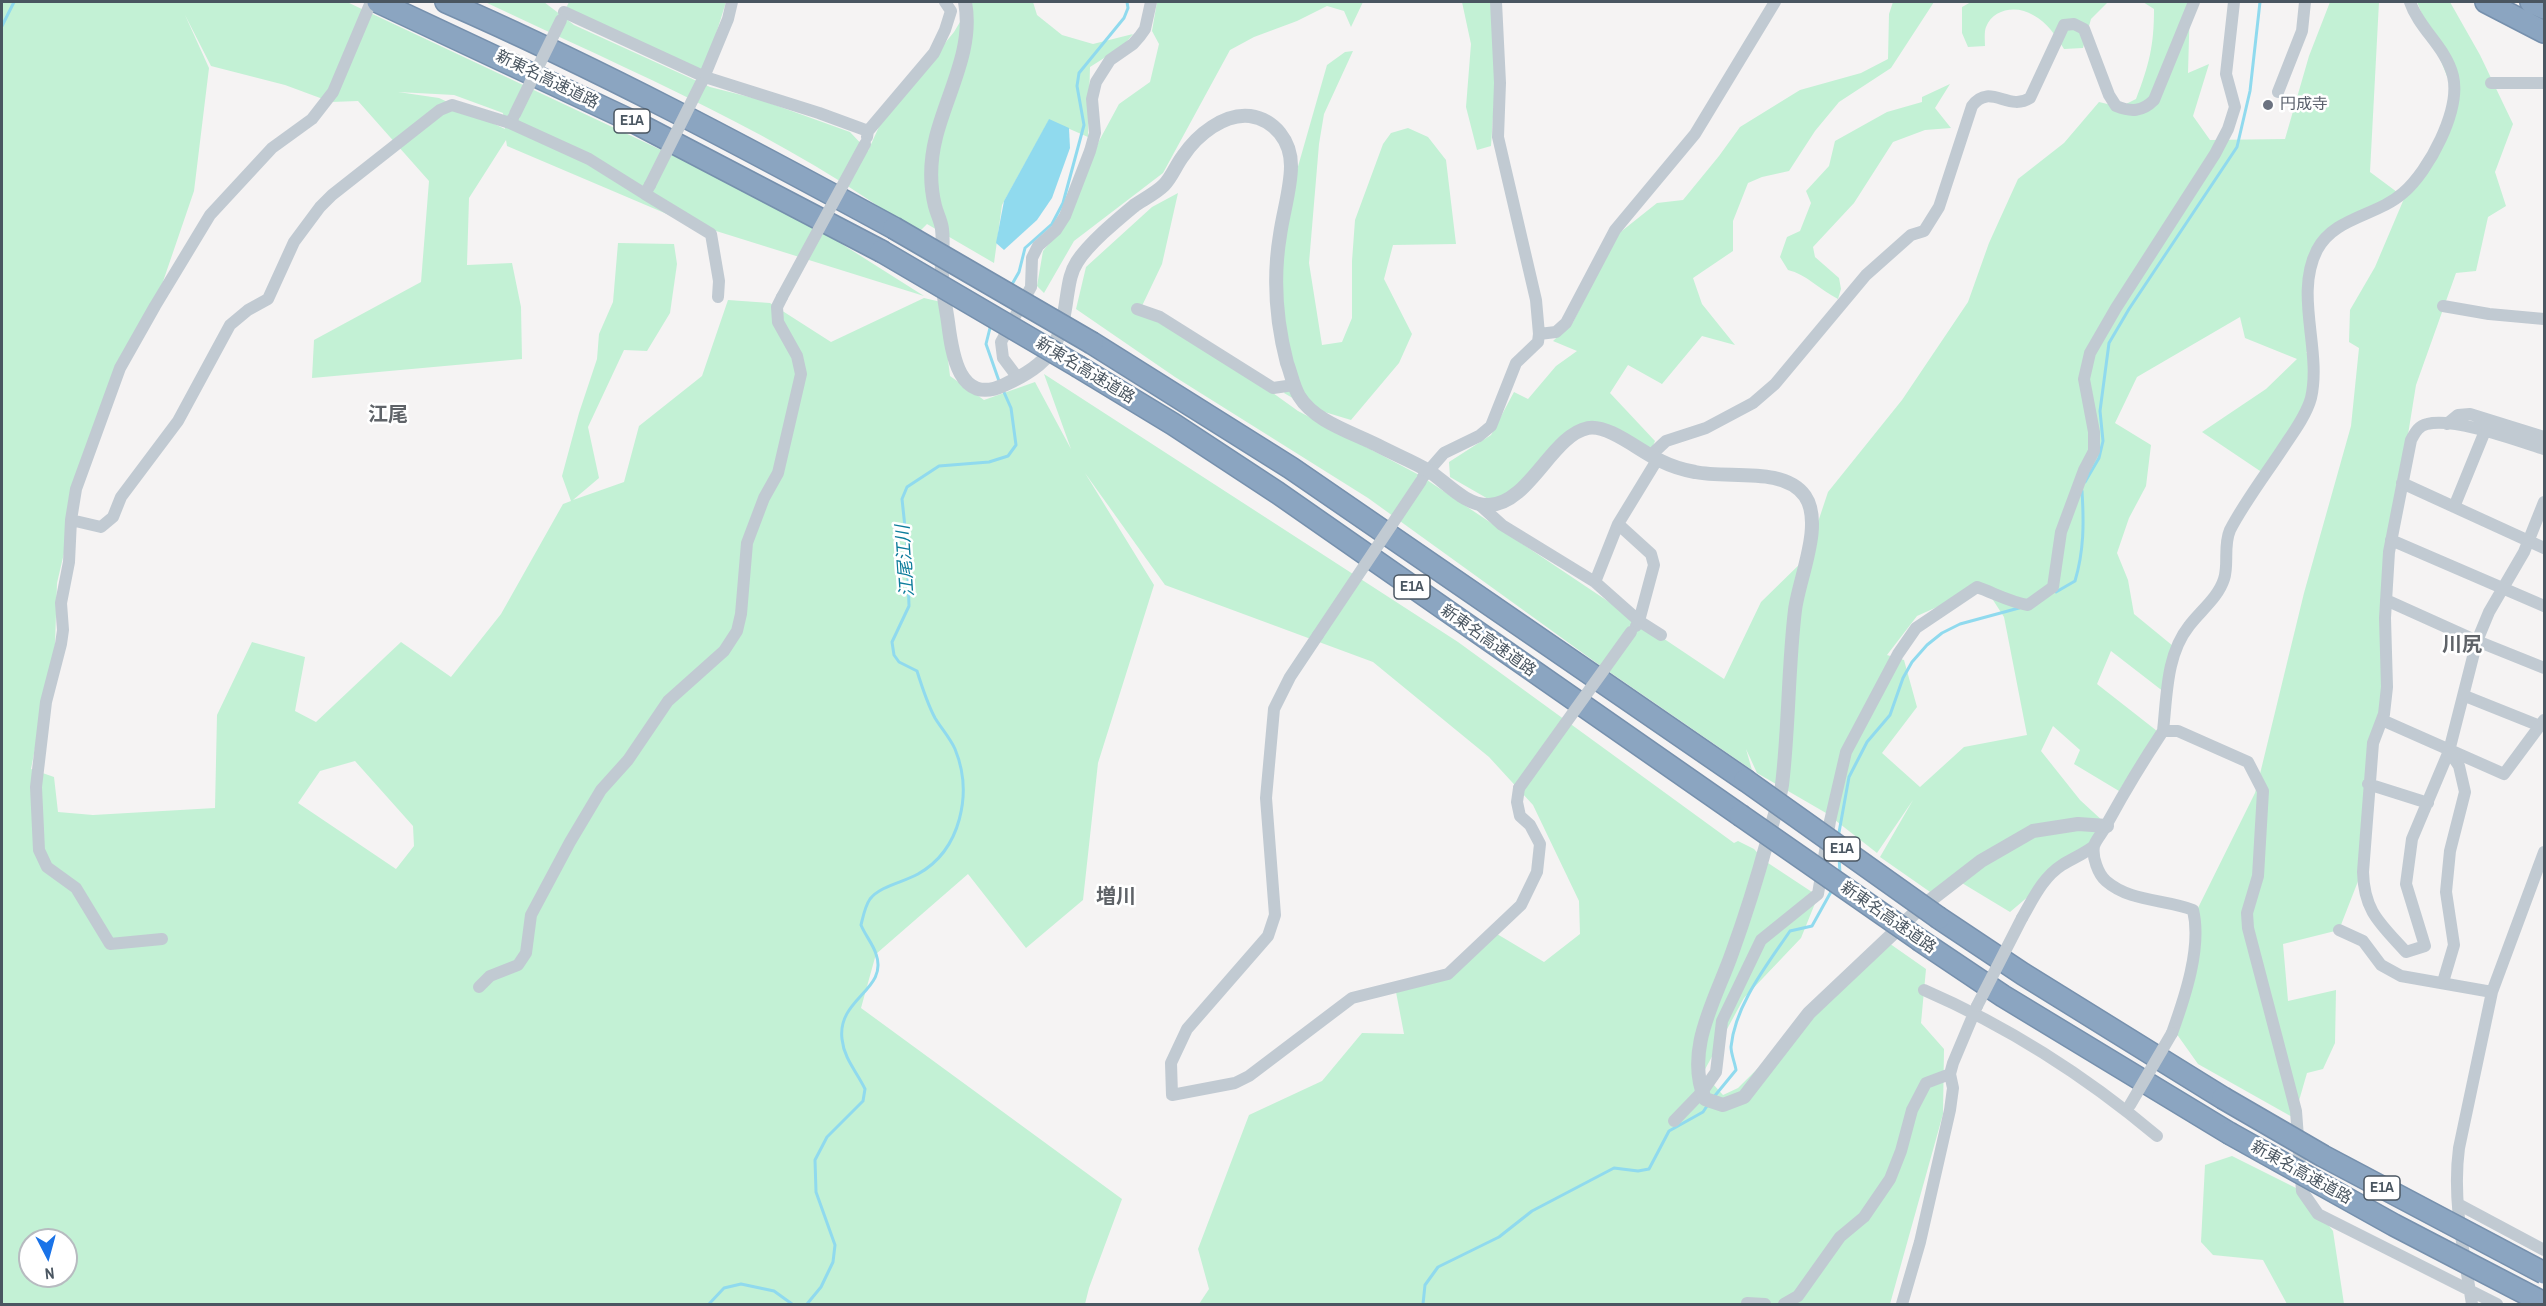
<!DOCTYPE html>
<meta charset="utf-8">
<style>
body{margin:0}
#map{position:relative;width:2546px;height:1306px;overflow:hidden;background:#f5f3f3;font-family:"Archivo Narrow",sans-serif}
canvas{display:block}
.frame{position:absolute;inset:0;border:3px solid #4a5661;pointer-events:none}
.north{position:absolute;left:18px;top:1228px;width:60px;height:60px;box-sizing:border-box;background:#fff;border:2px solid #b7bbc0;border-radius:50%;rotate:174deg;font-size:16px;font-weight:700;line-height:24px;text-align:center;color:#4a5661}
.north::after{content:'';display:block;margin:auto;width:21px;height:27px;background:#1a73e8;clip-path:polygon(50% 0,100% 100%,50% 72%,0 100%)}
</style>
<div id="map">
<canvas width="2546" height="1306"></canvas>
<div class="frame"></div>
<div class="north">N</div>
</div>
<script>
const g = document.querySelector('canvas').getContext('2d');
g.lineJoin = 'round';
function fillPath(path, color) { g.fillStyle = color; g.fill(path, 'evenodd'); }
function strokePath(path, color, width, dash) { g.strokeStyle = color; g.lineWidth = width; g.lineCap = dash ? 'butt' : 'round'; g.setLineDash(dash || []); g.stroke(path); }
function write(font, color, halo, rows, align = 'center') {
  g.font = font + ' "Archivo Narrow","Noto Sans JP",sans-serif'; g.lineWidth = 5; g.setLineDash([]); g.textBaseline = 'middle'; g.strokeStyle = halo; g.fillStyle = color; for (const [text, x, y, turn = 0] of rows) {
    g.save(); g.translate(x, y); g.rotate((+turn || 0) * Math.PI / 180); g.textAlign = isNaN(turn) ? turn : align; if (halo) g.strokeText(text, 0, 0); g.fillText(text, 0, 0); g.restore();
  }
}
const green = new Path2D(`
 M 2,2 L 347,2 L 676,157 L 807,222 L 924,296 L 681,220 L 507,146 L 506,140 L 469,198 L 467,265 L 512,263 L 521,307 L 522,359 L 312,378 L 314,340 L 421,282 L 429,181 L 358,101 L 331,102 L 285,85 L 211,66 L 185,15 L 209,68 L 194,191 L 156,302 L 94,425 L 57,583 L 55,645 L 31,769 L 54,777 L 58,812 L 93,815 L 215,808 L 217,715 L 252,642 L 305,657 L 295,711 L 316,722 L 401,642 L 451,677 L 501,614 L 563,504 L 571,501 L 562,476 L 579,413 L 597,359 L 599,334 L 613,302 L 618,243 L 674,244 L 677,264 L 670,313 L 647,351 L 624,350 L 588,427 L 599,478 L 573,500 L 624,482 L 639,426 L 702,376 L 728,300 L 770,303 L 831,342 L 924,298 L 941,302 L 950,376 L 984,400 L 1035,382 L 1071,449 L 1044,374 L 1458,642 L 1734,843 L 1738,841 L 1754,849 L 1765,861 L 1818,896 L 1801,938 L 1744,998 L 1703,1073 L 1723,1095 L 1738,1088 L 1886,941 L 1926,969 L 1921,1023 L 1944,1049 L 1943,1114 L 1890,1304 L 1199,1304 L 1209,1289 L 1198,1249 L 1249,1115 L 1322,1081 L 1362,1033 L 1404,1034 L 1396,992 L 1448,974 L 1497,934 L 1544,962 L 1580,934 L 1579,901 L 1533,805 L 1489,757 L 1373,662 L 1165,585 L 1085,473 L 1154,585 L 1098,763 L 1083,900 L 1026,948 L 968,874 L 876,954 L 861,1008 L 1122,1199 L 1089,1288 L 1085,1304 L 2,1304 ZM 398,92 L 454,95 L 503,113 L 505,129 L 439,98 ZM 355,761 L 413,826 L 414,846 L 396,869 L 298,803 L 320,771 ZM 30,1240 L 66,1240 L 66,1276 L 30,1276 Z
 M 485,2 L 544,2 L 574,25 L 710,87 L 761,100 L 850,132 L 868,151 L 882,120 L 954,32 L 972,2 L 1033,2 L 1037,15 L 1062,35 L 1093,44 L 1133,34 L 1123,46 L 1090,67 L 1088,137 L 1049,120 L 1002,205 L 994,263 L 927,224 L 917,234 C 786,135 632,72 485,2 Z
 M 569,2 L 726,2 L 704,73 L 564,12 Z
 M 1157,2 L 1363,2 L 1351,27 L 1344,11 L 1327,6 L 1297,21 L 1254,37 L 1230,50 L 1163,173 L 1074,241 L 1044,293 L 1037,286 L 1043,251 L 1068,220 L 1099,141 L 1119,104 L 1150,82 L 1159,44 L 1152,31 Z
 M 1462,2 L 1501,2 L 1491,146 L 1477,150 L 1466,107 L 1471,44 Z
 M 1893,2 L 1934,2 L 1891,68 L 1839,102 L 1815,131 L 1789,171 L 1762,177 L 1748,183 L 1733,221 L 1733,251 L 1693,278 L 1702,304 L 1735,345 L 1702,336 L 1662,384 L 1628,365 L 1610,393 L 1655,441 L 1652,448 L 1630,444 L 1589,425 L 1497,504 L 1450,477 L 1449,462 L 1491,435 L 1514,392 L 1528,399 L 1556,366 L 1577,351 L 1553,341 L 1573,322 L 1618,234 L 1657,203 L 1683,200 L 1719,156 L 1740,127 L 1800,90 L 1861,73 L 1888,59 L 1889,14 Z
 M 1971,2 L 2108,2 L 2091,19 L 2083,48 L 2064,49 C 2056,36 2047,22 2033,15 C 2018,5 1993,8 1986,27 C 1984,32 1985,40 1985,46 L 1968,47 L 1962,33 L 1962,7 Z
 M 2143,2 L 2190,2 L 2188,73 L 2209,64 L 2193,116 L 2210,140 L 2285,139 L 2309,56 L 2330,2 L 2379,2 L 2370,172 L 2401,195 L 2334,229 L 2307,277 L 2311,348 L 2306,353 L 2312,351 L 2310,399 L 2266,475 L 2202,432 L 2266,389 L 2297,359 L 2245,338 L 2240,317 L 2137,377 L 2115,423 L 2151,445 L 2146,486 L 2129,518 L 2117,553 L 2128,580 L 2134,614 L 2173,646 L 2164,692 L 2111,651 L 2097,684 L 2157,731 L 2119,791 L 2074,764 L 2080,750 L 2053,726 L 2041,751 L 2080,800 L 2105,823 L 2089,845 L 2010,912 L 1957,880 L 1933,894 L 1880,857 L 1913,800 L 1877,853 L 1826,813 L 1757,773 L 1746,749 L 1752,770 L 1598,664 L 1368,498 L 1175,377 L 1076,309 L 1086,267 L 1152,207 L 1178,193 L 1162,264 L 1141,308 L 1213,350 L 1298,411 L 1421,476 L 1724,679 L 1761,602 L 1806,558 L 1828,492 L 1902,400 L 1968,302 L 1989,243 L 2018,179 L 2064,143 L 2099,102 L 2120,107 L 2136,99 C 2149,65 2154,46 2154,9 ZM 1984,586 L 2004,617 L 2027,735 L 1964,747 L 1920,787 L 1882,753 L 1917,707 L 1904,660 L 1887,655 L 1917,616 Z
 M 2417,2 L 2450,2 L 2480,55 L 2513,124 L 2495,172 L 2506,206 L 2488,217 L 2476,271 L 2456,273 L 2416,385 L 2391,540 L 2386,686 L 2362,871 L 2339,930 L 2283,944 L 2288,1001 L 2336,990 L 2335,1043 L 2323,1069 L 2307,1073 L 2294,1118 L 2198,1064 L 2176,1033 L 2196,912 L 2255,793 L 2259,778 L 2304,593 L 2351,426 L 2359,348 L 2349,342 L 2350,310 L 2375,267 L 2406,194 L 2448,121 L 2453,91 Z
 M 1353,51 L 1324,114 L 1319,144 L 1309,263 L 1322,345 L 1342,342 L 1352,318 L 1352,261 L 1355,220 L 1383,144 L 1391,133 L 1408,128 L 1428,137 L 1446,160 L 1456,244 L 1393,245 L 1384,279 L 1412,334 L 1399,363 L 1351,420 L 1308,407 L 1284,393 L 1292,379 L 1276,279 L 1281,226 L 1327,65 L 1345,52 Z
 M 1950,84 L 1935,108 L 1951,128 L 1925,130 L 1893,142 L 1854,203 L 1813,247 L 1815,257 L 1839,278 L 1841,289 L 1838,299 C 1820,290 1806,274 1788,270 L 1780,257 L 1787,237 L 1800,231 L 1811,203 L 1806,191 L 1829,166 L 1835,141 L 1887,112 L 1922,102 L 1922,97 Z
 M 2232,1156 L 2302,1191 L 2333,1231 L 2344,1304 L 2287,1304 L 2263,1260 L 2213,1255 L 2201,1242 L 2205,1165 Z`);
const water = new Path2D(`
 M 1049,119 L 1069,128 L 1070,148 L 1052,198 L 1037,220 L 1004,250 L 996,243 L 1004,201 Z`);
const stream = new Path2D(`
 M 2,26 L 14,2
 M 1011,286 L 1019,272 L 1025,248 L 1052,224 L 1063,203 L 1084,125 L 1077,86 L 1079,73 L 1124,18 L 1128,8 L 1127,2
 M 991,324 L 986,344 L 999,381
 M 2085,482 L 2099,458 L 2103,441 L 2100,411 L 2109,343 L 2129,309 L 2237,147 L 2250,91 L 2260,2
 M 2056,592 L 2075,581 C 2084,551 2084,523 2082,491
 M 1838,838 L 1849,777 L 1867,742 L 1890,715 L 1903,678 L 1912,662 L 1927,645 L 1942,633 L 1960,624 L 2019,608
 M 1839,856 L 1840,874
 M 1713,1098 L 1736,1070 C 1735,1063 1731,1054 1731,1047 C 1735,1005 1767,965 1790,931 L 1812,926 L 1832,890
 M 709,1304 L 724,1288 L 741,1284 L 774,1291 L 792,1304
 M 807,1304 L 821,1287 L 833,1262 L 835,1245 L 816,1192 L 815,1160 L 827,1137 L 863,1101 L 865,1089 C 857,1072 844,1059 842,1039 C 837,998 889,990 876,954 C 873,944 865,935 861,925 C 863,917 865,906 870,899 C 880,886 904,882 918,874 C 961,850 973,793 955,749 C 950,738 941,728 935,718 C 927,703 922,687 917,671 L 899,662 L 894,655 L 892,642 L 909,606 L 907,546 L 902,499 L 907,487 L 939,466 L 989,462 L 1008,456 L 1016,445 L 1011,408 L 1003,390
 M 1423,1304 L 1425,1285 L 1438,1267 L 1499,1237 L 1532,1211 L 1614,1168 L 1638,1171 L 1649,1169 L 1669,1131 L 1703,1112 L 1709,1103`);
const minor = new Path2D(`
 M 564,12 L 705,77 L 819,113 L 868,131
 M 702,82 L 728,19 L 732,2
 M 2491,83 L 2544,83
 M 2278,92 L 2302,31 L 2305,2
 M 513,118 L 510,123 L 589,159 L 645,194 L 650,185
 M 867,137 L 868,131 L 934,53 L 945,30 L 951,11 L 945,2
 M 645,194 L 711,234 L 719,281 L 718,297
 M 2443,306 L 2489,314 L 2544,319
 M 1137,309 L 1160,317 L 1273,388 L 1294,385
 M 1539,334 L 1556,332 L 1566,323 L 1615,230 L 1695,134 L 1775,2
 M 1018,378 L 1003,358 L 1001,342 L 1031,287 L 1032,258 L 1038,246 L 1056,230 L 1065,216 L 1090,151 L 1095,133 L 1092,99 L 1096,82 L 1110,60 L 1133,44 L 1140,36 L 1145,29 L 1151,2
 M 2447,424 L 2458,415 L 2470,414 L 2544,437
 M 2544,449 C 2516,440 2454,417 2427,424 C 2418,426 2415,433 2411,440 L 2389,552 L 2385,618 L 2387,687 L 2384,714 L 2373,743 L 2363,872 C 2364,912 2381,924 2406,952 L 2425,946 L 2406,884 L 2412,839 L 2449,751 L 2477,641 L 2489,612 L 2524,552 L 2544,502
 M 1651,455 L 1666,441 L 1706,428 L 1753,403 L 1775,384 L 1866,275 L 1911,235 L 1924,231 L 1939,207 L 1972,106 C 1990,82 2008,112 2030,98 L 2064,25 L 2074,24 L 2084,29 L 2109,95 L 2116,106 C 2131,112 2142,112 2154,100 L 2194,2
 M 1423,477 L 1444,453 L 1479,436 L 1491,426 L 1516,363 L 1538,342 L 1539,334 L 1536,300 L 1498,137 L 1500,83 L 1496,2
 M 2402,483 L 2544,548
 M 1481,506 L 1502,525 L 1595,582 L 1639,621 L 1661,635
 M 2454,507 L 2485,431
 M 71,520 L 101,527 L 113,517 L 121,497 L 178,421 L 230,325 L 248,310 L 268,299 L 294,242 L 320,207 L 332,195 L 440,110 L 452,105 L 510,123
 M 2391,540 L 2544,606
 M 1595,582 L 1618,524
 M 2386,600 L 2477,641 L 2544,668
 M 1636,626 L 1639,621 L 1654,565 L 1651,554 L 1618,524 L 1657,460
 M 1318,635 L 1290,677 L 1274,709 L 1266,798 L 1275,915 L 1268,936 L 1187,1029 L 1171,1063 L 1172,1095 L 1235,1083 L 1249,1076 L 1352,998 L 1448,974 L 1521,905 L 1537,872 L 1540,844 L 1530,825 L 1520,816 L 1517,802 L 1519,788
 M 2465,696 L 2540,726
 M 2382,720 L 2504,774 L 2544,720
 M 2163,731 C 2167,696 2166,655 2189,626 C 2200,611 2218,598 2224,579 C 2229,564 2223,546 2230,530 C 2245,501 2269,470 2287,442 C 2296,429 2307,413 2311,398 C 2322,350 2294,295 2317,250 C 2334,217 2377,216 2403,193 C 2429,171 2461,110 2453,76 C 2446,47 2419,29 2410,2
 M 2368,784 L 2428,803
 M 2022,918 C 2033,899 2043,877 2062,865 C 2073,858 2084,854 2094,846
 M 2339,930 L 2363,941 L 2381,965 L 2401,976 L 2492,992
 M 162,939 L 110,944 L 76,888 L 47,867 L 39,850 L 36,787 L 46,702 L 61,644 L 63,630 L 61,603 L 69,562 L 71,520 L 76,489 L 120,368 L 155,306 L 210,215 L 272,148 L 312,119 L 333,92 L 371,2
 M 2443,982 L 2454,945 L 2446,892 L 2450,851 L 2465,792 L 2459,766 L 2449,751
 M 479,987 L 490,976 L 518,965 L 526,953 L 531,915 L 570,842 L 601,790 L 628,760 L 668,701 L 724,651 L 737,631 L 741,614 L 747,543 L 764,498 L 778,473 L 801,374 L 797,356 L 778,322 L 777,307 L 782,297
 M 1924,990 C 2007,1026 2088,1078 2157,1136
 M 2172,1033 C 2185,997 2202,947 2193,910 C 2165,899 2130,902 2106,881 C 2098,874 2092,857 2094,846 C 2096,839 2105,830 2108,822 C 2125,791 2143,761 2163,731 L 2178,731 L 2248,762 L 2263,791 L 2258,876 L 2247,913 L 2248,928 L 2296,1111 L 2302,1191 L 2318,1214 L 2497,1304
 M 1674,1121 L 1702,1092 L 1716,1072 L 1722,1021 L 1761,940 L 1818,894 L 1830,821 L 1846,752 L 1898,654 L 1916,628 L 1977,587 C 1994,593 2010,602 2028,605 L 2053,587 L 2061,532 L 2084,470 L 2094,451 L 2094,432 L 2084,379 L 2090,353 L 2116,308 L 2215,154 L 2228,129 L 2235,107 L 2226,74 L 2234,2
 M 2458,1204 L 2544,1250
 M 1747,1303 L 1765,1304
 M 1784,1304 L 1798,1296 L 1840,1237 L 1864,1217 L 1890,1179 L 1901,1151 L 1912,1110 L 1926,1083 L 1950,1074
 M 1902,1304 L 1920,1242 L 1950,1110 L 1953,1088 L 1950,1074 L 1953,1063 L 1977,1006
 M 2472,1304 C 2464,1253 2452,1200 2459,1148 L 2492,992 L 2544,852`);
const tertiary = new Path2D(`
 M 965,2 C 974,49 947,93 936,137 C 930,161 929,182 935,206 C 937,214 941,221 942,229 C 944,244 941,260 942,276 C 942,291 946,307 948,322 C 952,354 959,406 1004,385 C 1052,363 1060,346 1067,296 C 1069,284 1070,273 1077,262 C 1089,243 1117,220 1135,205 C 1144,199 1156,193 1164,185 C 1172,177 1176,165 1183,156 C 1197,135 1224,113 1250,116 C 1275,120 1291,141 1291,166 C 1291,188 1283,213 1280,235 C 1273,277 1276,321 1287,363 C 1291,373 1293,386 1299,396 C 1314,421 1351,432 1377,445 C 1394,454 1412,461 1429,471 C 1447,483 1466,506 1489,505 C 1529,504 1552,435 1588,428 C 1609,424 1642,453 1661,461 C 1671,466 1684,470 1695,472 C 1728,479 1784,466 1805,496 C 1824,524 1799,578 1795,610 C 1788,668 1789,727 1782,785 C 1779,804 1772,823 1767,842 C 1757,879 1745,917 1732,953 C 1716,999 1684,1050 1705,1099 L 1723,1105 L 1744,1097 L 1809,1013 L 1919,909 L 1981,861 L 2033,831 L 2078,824 L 2107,826`);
const motorway = new Path2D(`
 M 378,2 L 636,123 L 881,251
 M 446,2 C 599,69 747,148 894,228
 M 2486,2 L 2544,32
 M 2531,2 L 2544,8
 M 1092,343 L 1291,468 L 1745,780
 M 1079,367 L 1173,424 L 1278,493 L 1740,815
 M 1939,918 L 2023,974 L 2223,1098
 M 1921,941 L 2003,996 L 2229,1133`);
const minorBridge = new Path2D(`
 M 515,114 L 561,20
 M 650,185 L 701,83
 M 782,297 L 865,144
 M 1318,635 L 1421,481
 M 1519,788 L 1631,632
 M 1977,1006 L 2022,918
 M 2130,1105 L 2172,1033`);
const motorwayBridge = new Path2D(`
 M 894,228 L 1092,343
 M 881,251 L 1079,367
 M 1745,780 L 1939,918
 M 1740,815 L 1921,941
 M 2223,1098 L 2323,1156 L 2544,1273
 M 2229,1133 L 2394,1225 L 2544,1303`);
const markers = [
 [2268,105,6,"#6b7280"]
];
const shields = [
 [632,121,36],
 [1412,587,36],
 [1842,849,36],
 [2382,1188,36]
];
const shieldNames = [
 ["E1A",632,121],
 ["E1A",1412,587],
 ["E1A",1842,849],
 ["E1A",2382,1188]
];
const streetNames = [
 ["新東名高速道路",547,80,26],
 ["新東名高速道路",1085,371,31],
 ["新東名高速道路",1488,641,35],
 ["新東名高速道路",1888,918,35],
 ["新東名高速道路",2301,1173,29]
];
const worshipNames = [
 ["円成寺",2280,105]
];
const waterNames = [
 ["江尾江川",906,561,-94]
];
const quarterNames = [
 ["江尾",388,416],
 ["川尻",2462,646],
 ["増川",1116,898]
];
fillPath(green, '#c3f1d5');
fillPath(water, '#90daee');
strokePath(stream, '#90daee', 3);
strokePath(motorway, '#7690ad', 24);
strokePath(minor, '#c1cad2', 12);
strokePath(tertiary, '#c1cad2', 14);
strokePath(motorway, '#8ba5c1', 21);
strokePath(motorwayBridge, '#7690ad', 24, []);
strokePath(minorBridge, '#c1cad2', 12);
strokePath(motorwayBridge, '#8ba5c1', 21);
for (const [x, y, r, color] of markers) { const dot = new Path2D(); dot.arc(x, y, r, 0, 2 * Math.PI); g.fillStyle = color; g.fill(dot); strokePath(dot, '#fff', 2); }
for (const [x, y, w] of shields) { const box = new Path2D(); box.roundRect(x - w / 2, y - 12, w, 24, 4.5); g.fillStyle = '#fff'; g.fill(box); strokePath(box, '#4a5661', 1.5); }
write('bold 15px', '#4a5661', null, shieldNames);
write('16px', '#4a5661', '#fff', streetNames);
write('16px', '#5b616d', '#fff', worshipNames, 'left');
write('italic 18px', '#0c7c9b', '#fff', waterNames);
write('bold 20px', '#5f6368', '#fff', quarterNames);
</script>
